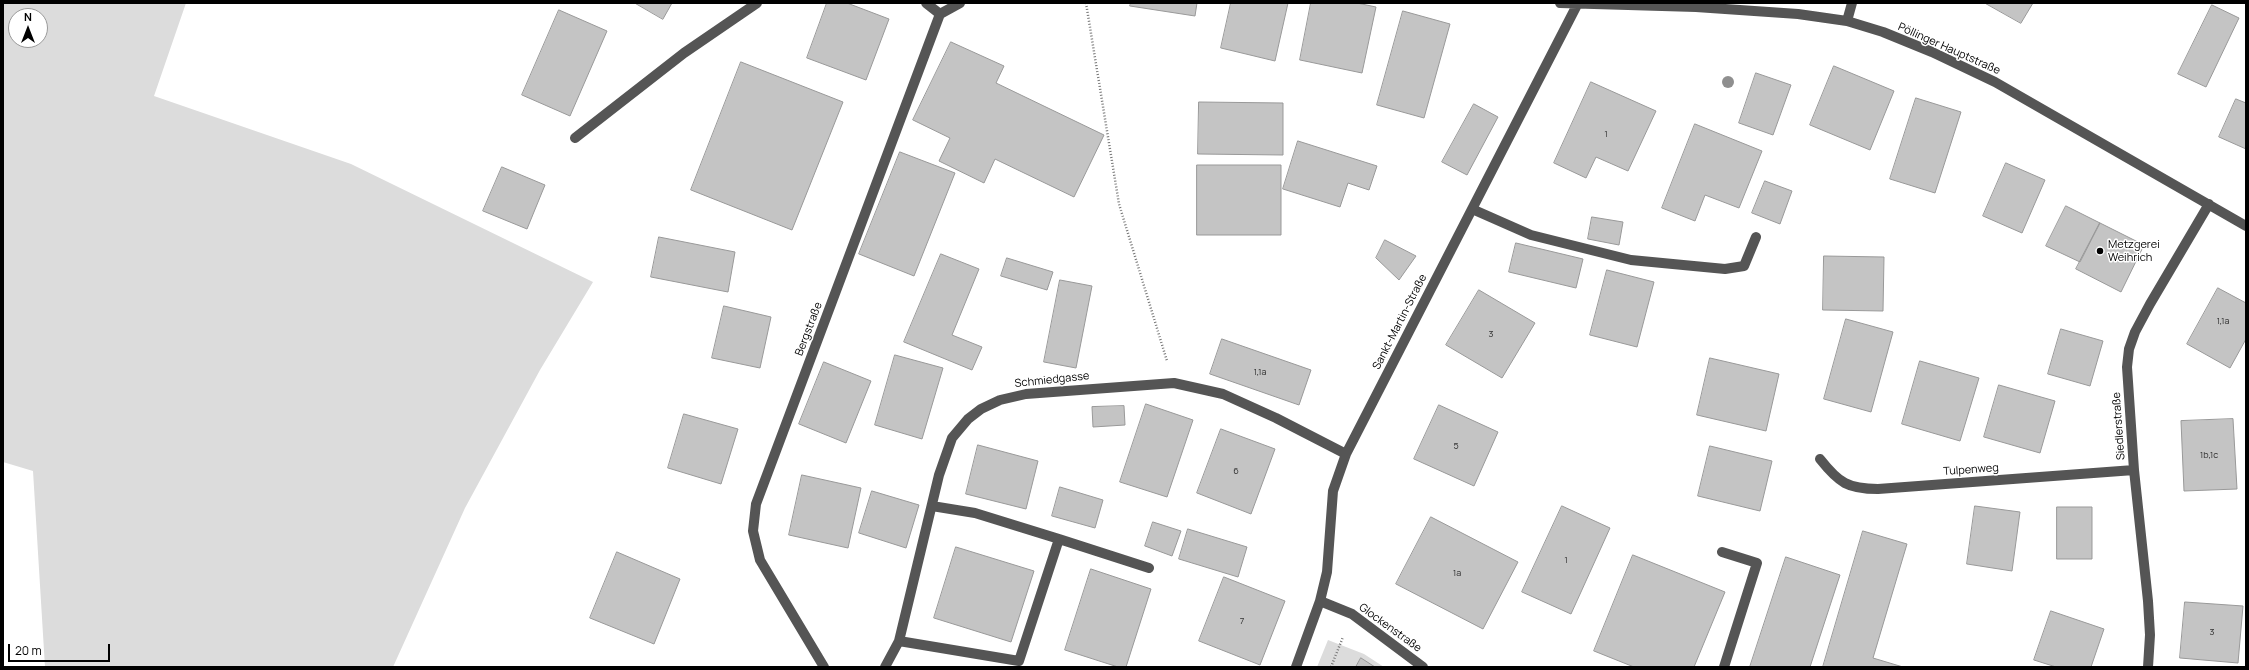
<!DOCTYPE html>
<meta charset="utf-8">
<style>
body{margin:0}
#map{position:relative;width:2249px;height:670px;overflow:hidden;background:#fff;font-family:Manrope,sans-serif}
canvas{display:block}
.frame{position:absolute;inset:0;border:4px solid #000;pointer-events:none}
.north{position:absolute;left:8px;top:8px;width:40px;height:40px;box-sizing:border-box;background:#fff;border:1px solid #999;border-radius:50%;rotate:0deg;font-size:11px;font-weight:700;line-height:16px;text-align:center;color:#000}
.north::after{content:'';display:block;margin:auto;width:14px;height:18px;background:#000;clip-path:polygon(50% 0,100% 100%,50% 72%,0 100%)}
.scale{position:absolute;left:8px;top:644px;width:102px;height:18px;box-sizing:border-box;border:2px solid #000;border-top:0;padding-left:5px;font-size:12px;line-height:14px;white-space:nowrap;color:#000;-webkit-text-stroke:3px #fff;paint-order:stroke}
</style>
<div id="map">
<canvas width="2249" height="670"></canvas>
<div class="frame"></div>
<div class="north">N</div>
<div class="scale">20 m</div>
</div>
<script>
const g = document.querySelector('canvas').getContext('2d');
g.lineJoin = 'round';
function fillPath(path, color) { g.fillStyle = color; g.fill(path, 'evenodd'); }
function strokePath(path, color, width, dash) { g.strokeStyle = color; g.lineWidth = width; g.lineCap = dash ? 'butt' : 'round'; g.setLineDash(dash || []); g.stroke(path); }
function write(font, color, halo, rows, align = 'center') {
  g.font = font + ' Manrope,sans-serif'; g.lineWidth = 3; g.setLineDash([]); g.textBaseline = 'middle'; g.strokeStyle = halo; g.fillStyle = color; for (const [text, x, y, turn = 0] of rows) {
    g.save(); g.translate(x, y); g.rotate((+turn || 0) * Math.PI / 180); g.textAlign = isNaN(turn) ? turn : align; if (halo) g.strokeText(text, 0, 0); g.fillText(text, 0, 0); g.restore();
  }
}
const green = new Path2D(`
 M 3,3 L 186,3 L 154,96 L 351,164 L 593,282 L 540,370 L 465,508 L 393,667 L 45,667 L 33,471 L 3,462 ZM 16,16 L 40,16 L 40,40 L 16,40 Z
 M 1328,640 L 1364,654 L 1384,667 L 1317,667 Z`);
const building = new Path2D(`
 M 635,3 L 672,3 L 663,19 Z
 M 827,3 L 847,3 L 889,19 L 866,80 L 807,58 Z
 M 1131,3 L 1197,3 L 1195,16 L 1130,6 Z
 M 1231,3 L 1288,3 L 1275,61 L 1221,48 Z
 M 1311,3 L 1357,3 L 1376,7 L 1362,73 L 1300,60 Z
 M 1985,3 L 2033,3 L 2021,23 Z
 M 2212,5 L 2239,18 L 2206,87 L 2178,74 Z
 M 559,10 L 607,31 L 570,116 L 522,95 Z
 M 1403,11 L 1450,24 L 1424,118 L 1377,105 Z
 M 951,42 L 1004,66 L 996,83 L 1104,135 L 1074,197 L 995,159 L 984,183 L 939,161 L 950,138 L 913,120 Z
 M 741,62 L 843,102 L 792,230 L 691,190 Z
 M 1834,66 L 1894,91 L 1870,150 L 1810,125 Z
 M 1756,73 L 1791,85 L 1773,135 L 1739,123 Z
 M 1591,82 L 1656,111 L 1628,171 L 1596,157 L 1586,178 L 1554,163 Z
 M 1916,98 L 1961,112 L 1935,193 L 1890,179 Z
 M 2236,99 L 2246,103 L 2246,149 L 2219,137 Z
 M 1199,102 L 1283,103 L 1283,155 L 1198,154 Z
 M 1474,104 L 1498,117 L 1467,175 L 1442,162 Z
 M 1695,124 L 1762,151 L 1739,208 L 1705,195 L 1695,221 L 1662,208 Z
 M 1298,141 L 1377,166 L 1369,190 L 1348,183 L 1340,207 L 1283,189 Z
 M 900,152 L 955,173 L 914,276 L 859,254 Z
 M 2006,163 L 2045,180 L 2022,233 L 1983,216 Z
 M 1197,165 L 1281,165 L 1281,235 L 1197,235 Z
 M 502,167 L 545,185 L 527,229 L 483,211 Z
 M 1765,181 L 1792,191 L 1780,224 L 1752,213 Z
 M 2066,206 L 2100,223 L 2080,262 L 2046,246 Z
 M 1592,217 L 1623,222 L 1619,245 L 1588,239 Z
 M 2100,223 L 2144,245 L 2121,292 L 2076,269 Z
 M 659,237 L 735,252 L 728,292 L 651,277 Z
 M 1385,240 L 1416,256 L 1399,280 L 1376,258 Z
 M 1516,243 L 1583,259 L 1576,288 L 1509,272 Z
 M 941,254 L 979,269 L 952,335 L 982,347 L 972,370 L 904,342 Z
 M 1824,256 L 1884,257 L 1883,311 L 1823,310 Z
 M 1007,258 L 1053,272 L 1047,290 L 1001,276 Z
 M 1607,270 L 1654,282 L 1637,347 L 1590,335 Z
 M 1060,280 L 1092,286 L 1076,368 L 1044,362 Z
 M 2218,288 L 2246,303 L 2246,339 L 2230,368 L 2187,344 Z
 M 1479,290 L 1535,323 L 1502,378 L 1446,345 Z
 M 724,306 L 771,317 L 760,368 L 712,358 Z
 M 1846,319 L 1893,332 L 1871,412 L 1824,399 Z
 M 2061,329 L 2103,341 L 2090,386 L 2048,374 Z
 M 1222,339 L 1311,370 L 1299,405 L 1210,374 Z
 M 895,355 L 943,368 L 922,439 L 875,425 Z
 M 1710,358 L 1779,374 L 1766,431 L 1697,415 Z
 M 1920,361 L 1979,378 L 1960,441 L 1902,424 Z
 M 824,362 L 871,381 L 846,443 L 799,424 Z
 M 1999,385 L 2055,401 L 2040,453 L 1984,437 Z
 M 1146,404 L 1193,420 L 1167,497 L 1120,482 Z
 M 1439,405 L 1498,432 L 1474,486 L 1414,459 Z
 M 1124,406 L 1125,425 L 1093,427 L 1092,407 Z
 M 684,414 L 738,429 L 721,484 L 668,468 Z
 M 2233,419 L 2237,489 L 2184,491 L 2181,421 Z
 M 1221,429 L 1275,449 L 1251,514 L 1197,493 Z
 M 978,445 L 1038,461 L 1026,509 L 966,494 Z
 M 1710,446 L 1772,461 L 1760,511 L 1698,496 Z
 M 802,475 L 861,488 L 848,548 L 789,535 Z
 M 1060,487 L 1103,500 L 1095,528 L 1052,516 Z
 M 872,491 L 919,505 L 906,548 L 859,533 Z
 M 1562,506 L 1610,528 L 1571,614 L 1522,592 Z
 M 1975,506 L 2020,512 L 2012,571 L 1967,564 Z
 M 2057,507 L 2092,507 L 2092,559 L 2057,559 Z
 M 1431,517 L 1518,562 L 1483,629 L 1396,584 Z
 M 1153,522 L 1181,531 L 1172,556 L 1145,546 Z
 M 1188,529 L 1247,547 L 1238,577 L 1179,559 Z
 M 1863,531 L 1907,544 L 1873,658 L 1903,667 L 1823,667 Z
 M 956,547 L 1034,571 L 1011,642 L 934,618 Z
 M 617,552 L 680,579 L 654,644 L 590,618 Z
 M 1633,555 L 1725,592 L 1694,667 L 1634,667 L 1594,651 Z
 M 1786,557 L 1840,575 L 1810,667 L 1750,667 Z
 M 1091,569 L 1151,589 L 1126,667 L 1118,667 L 1065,650 Z
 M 1224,577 L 1285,601 L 1260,665 L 1199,641 Z
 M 2185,602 L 2243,606 L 2238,663 L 2180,658 Z
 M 2051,611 L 2104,629 L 2091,667 L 2056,667 L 2034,660 Z
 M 1361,658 L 1375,667 L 1356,667 Z`);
const path = new Path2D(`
 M 1086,3 L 1119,204 L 1167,361
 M 1331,667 L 1343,637`);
const minor = new Path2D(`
 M 926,3 L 940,14
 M 1560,3 L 1696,7 L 1798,14 L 1847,21 L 1883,32 L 1932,52 L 1995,82 L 2246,226
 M 1847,21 L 1852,3
 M 575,138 L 684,53 L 757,3
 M 1472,209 L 1531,235 L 1631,260 L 1725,269 L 1744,266 L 1756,237
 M 1820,459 C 1839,483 1848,489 1878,489 L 2134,470
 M 1059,539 L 1149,568
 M 1722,552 L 1757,563 L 1724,667
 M 1320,601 L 1352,614 L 1423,667
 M 899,641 L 1019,661 L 1059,539 L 975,513 L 932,506
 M 824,667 L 760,560 L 753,531 L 756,504 L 940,14 L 960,3
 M 885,667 L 899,641 L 939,475 L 952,438 L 968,419 L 981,409 L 1000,400 L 1026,394 L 1174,383 L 1223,394 L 1276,418 L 1346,454
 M 1296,667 L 1320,601 L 1327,572 L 1333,491 L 1346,454 L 1577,5
 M 2148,667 L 2150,635 L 2148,601 L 2134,470 L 2127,367 L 2129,349 L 2135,332 L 2150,304 L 2209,204`);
const trees = [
 [1728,82]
];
const markers = [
 [2100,251,4,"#000"]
];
const numberNames = [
 ["1",1606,134],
 ["1,1a",2223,321],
 ["3",1491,334],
 ["1,1a",1260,372],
 ["5",1456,446],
 ["1b,1c",2209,455],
 ["6",1236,471],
 ["1",1566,560],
 ["1a",1457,573],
 ["7",1242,621],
 ["3",2212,632]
];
const streetNames = [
 ["Pöllinger Hauptstraße",1949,49,24],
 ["Sankt-Martin-Straße",1400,322,-63],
 ["Bergstraße",809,329,-69],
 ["Schmiedgasse",1052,380,-6],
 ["Siedlerstraße",2119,426,-94],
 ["Tulpenweg",1971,470,-4],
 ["Glockenstraße",1390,628,36]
];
const poiNames = [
 ["Metzgerei",2108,245],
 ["Weihrich",2108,258]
];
fillPath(green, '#dcdcdc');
fillPath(building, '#c4c4c4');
strokePath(building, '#999', 1);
strokePath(path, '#777', 2.5, [1, 2]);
strokePath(minor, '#555', 10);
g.fillStyle = '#8f8f8f';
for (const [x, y] of trees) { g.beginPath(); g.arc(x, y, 6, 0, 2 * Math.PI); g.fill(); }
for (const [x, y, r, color] of markers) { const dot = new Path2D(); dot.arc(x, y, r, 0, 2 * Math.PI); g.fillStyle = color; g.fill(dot); strokePath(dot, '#fff', 1.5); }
write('9px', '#313131', null, numberNames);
write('11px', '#000', '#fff', streetNames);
write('11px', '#000', '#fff', poiNames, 'left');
</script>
